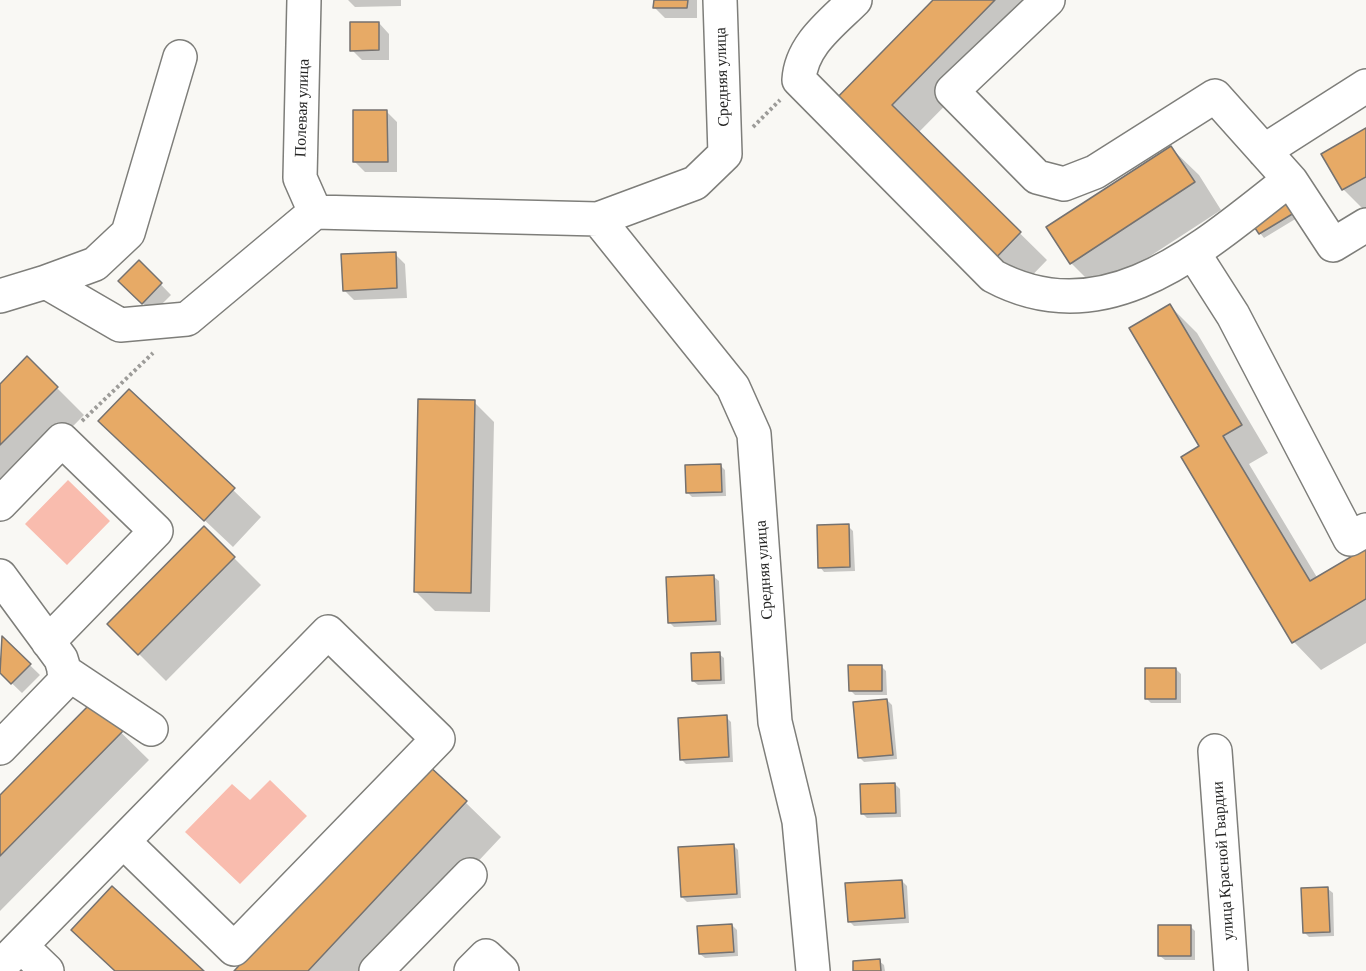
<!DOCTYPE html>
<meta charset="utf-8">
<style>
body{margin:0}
canvas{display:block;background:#f9f8f4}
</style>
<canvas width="1366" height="971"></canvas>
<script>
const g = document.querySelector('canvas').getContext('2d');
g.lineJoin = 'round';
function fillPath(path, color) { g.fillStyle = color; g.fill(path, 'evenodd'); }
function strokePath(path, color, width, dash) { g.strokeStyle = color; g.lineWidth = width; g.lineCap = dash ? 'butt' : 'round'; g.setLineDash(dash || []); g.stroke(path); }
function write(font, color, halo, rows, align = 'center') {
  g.font = font + ' "Crimson Pro",serif'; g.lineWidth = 4.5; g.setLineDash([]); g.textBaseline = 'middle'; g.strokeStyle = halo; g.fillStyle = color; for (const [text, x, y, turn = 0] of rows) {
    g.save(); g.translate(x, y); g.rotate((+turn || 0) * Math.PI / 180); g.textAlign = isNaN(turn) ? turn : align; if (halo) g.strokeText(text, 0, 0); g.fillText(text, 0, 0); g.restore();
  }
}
const green = new Path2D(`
 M 68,480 L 110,521 L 67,565 L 25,524 Z
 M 270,780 L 307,816 L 240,884 L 185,832 L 232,784 L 250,800 Z`);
const shadow = new Path2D(`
 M 348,0 L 401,0 L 401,6 L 355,7 Z
 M 655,0 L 697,0 L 697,18 L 665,18 L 655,8 Z
 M 935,0 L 1049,0 L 918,133 L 1047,260 L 1018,290 L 858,133 Z
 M 379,23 L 389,34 L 389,60 L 362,60 L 352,50 Z
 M 386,111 L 397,122 L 397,172 L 365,172 L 355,162 Z
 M 1366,130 L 1366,212 L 1343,189 L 1323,154 Z
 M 1171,148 L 1199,175 L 1221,210 L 1098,290 L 1071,263 Z
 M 1284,199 L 1297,218 L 1264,238 L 1260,233 Z
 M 395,254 L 405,264 L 407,298 L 354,300 L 344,290 Z
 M 139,262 L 171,295 L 153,313 L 120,281 Z
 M 1170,306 L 1197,333 L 1268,453 L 1249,464 L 1318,579 L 1366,550 L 1366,643 L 1321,670 L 1294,642 L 1183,457 L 1201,446 Z
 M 27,358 L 84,415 L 0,500 L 0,386 Z
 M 474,402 L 494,422 L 490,612 L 435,611 L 415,591 Z
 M 128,448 L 233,490 L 261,517 L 233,547 Z
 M 720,465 L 725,470 L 726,496 L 692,497 L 688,493 Z
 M 848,526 L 853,531 L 855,571 L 824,572 L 820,567 Z
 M 204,528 L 261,585 L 166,681 L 109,624 Z
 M 714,577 L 719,581 L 721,625 L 674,627 L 669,622 Z
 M 2,638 L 40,675 L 22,693 L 0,672 Z
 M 719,654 L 724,658 L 725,684 L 698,685 L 693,681 Z
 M 881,666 L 886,671 L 887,695 L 855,695 L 851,691 Z
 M 1176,669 L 1181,674 L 1181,703 L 1151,703 L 1146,698 Z
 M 887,700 L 892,705 L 897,759 L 864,762 L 860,758 Z
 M 92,704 L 149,760 L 0,911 L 0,797 Z
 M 726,717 L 731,722 L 733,762 L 686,764 L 681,759 Z
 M 428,766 L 501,837 L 375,971 L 236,971 Z
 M 895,784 L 900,789 L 901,817 L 867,818 L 862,813 Z
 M 734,846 L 738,850 L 741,898 L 687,902 L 682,897 Z
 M 902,881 L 907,886 L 909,923 L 854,926 L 849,921 Z
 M 1328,889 L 1333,893 L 1334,936 L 1309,937 L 1304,932 Z
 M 732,925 L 737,930 L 738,956 L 705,958 L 700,954 Z
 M 1190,926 L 1195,931 L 1195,960 L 1165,960 L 1160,956 Z
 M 879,961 L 884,965 L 885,971 L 855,971 Z`);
const building = new Path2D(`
 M 654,0 L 688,0 L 687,8 L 653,8 Z
 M 933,0 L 995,0 L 892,105 L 1021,232 L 990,264 L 829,106 Z
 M 350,22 L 379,22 L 379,50 L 350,51 Z
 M 353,110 L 387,110 L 388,162 L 353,162 Z
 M 1366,128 L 1366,177 L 1342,190 L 1321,154 Z
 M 1171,146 L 1195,182 L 1070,264 L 1046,227 Z
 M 1284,198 L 1294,213 L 1259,234 L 1249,219 Z
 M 396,252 L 397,288 L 343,291 L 341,254 Z
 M 139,260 L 162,283 L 142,304 L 118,281 Z
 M 1170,304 L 1242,425 L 1223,436 L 1310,581 L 1366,548 L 1366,599 L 1292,643 L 1181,457 L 1199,446 L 1129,328 Z
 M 27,356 L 58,387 L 0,445 L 0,384 Z
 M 129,389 L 235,488 L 204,521 L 98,421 Z
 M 418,399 L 475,400 L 471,593 L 414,592 Z
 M 721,464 L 722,492 L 686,493 L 685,465 Z
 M 849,524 L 850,567 L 818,568 L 817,525 Z
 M 204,526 L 235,557 L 138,655 L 107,624 Z
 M 714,575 L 716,621 L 668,623 L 666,577 Z
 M 2,636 L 31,664 L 11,684 L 0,673 Z
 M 720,652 L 721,680 L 692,681 L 691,653 Z
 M 848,665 L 882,665 L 882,691 L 849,691 Z
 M 1145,668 L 1176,668 L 1176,699 L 1145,699 Z
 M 887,699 L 893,755 L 858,758 L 853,702 Z
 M 92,702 L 123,731 L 0,856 L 0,795 Z
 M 727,715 L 729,757 L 680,760 L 678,718 Z
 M 427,764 L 467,801 L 308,971 L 234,971 Z
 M 895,783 L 896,813 L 861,814 L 860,784 Z
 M 734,844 L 737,894 L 681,897 L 678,847 Z
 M 902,880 L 905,918 L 848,922 L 845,883 Z
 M 112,886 L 204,971 L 115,971 L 71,930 Z
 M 1328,887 L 1330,932 L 1303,933 L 1301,888 Z
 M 732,924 L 734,952 L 699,954 L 697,926 Z
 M 1158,925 L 1191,925 L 1191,956 L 1158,956 Z
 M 880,959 L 881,971 L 853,971 L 853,961 Z`);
const path = new Path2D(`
 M 753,127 L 780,100
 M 82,421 L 153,353`);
const minor = new Path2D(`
 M 304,0 L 300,178 L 315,212
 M 855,0 C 832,23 801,45 799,80 L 993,276 C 1107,337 1204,246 1289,180
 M 1048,0 L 952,91 L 1037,177 L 1064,184 L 1095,172 L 1215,96 L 1291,181 L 1333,245 L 1366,225
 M 1264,151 L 1366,86
 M 598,219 L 733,387 L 754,434 L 775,722 L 799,821 L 813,971
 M 1194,254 L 1233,315 L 1350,539 L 1366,530
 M 46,282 L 95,264 L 128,233 L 180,57
 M 0,296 L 46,282 L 120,325 L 187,319 L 315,212 L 598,219 L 695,183 L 725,154 L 720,0
 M 0,504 L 62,440 L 156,531 L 48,642
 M 0,576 L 61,659 L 67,679 L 0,748
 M 64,671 L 151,729
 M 1215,751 L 1231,971
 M 22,947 L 47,971
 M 0,967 L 328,632 L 438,739 L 234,949 L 124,842
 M 376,971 L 470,875
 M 471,971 L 486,956 L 502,971`);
const streetNames = [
 ["Средняя улица",722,77,-92],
 ["Полевая улица",302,108,-88],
 ["Средняя улица",764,570,-94],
 ["улица Красной Гвардии",1223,861,-94]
];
fillPath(green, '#f9bcae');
fillPath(shadow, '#0003');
fillPath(building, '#e7aa66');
strokePath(building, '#757270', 1.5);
strokePath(minor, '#7e7e7a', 36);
strokePath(path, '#9d9c99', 4, [3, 3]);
strokePath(minor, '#fff', 33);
write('16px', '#262625', '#fff', streetNames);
</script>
